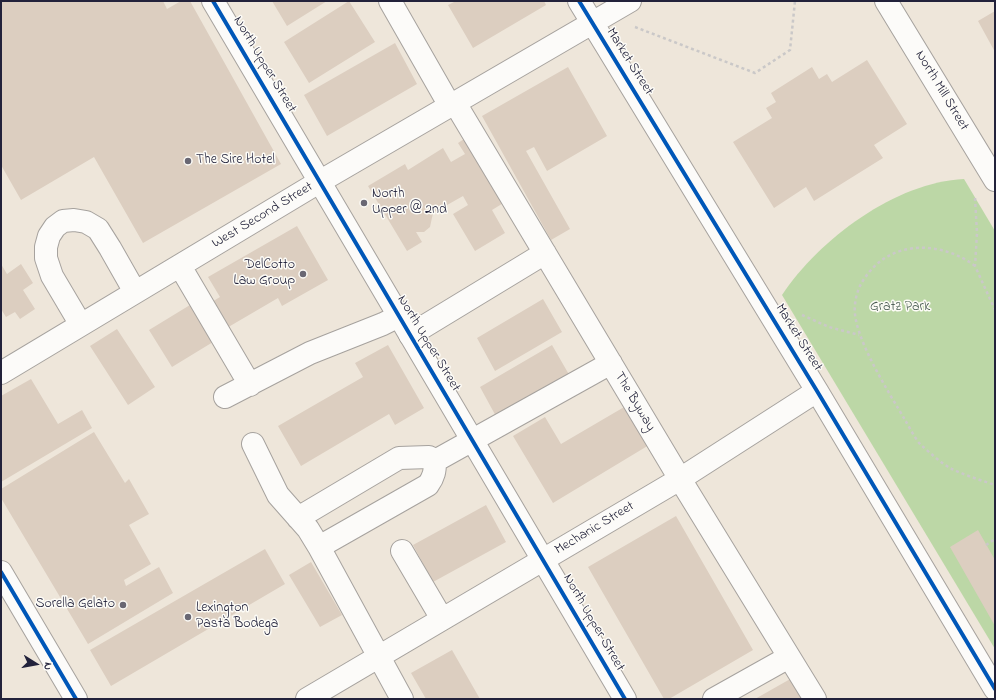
<!DOCTYPE html>
<style>
body{margin:0}
#map{position:relative;width:996px;height:700px;overflow:hidden;background:#eee6da;font-family:"Indie Flower",sans-serif}
canvas{display:block}
.frame{position:absolute;inset:0;border:2px solid #22223b;pointer-events:none}
.north{position:absolute;left:16px;top:644px;width:40px;height:40px;-webkit-text-stroke:3px #fdfcf7;paint-order:stroke;rotate:101deg;font-size:11px;font-weight:700;line-height:16px;text-align:center;color:#22223b}
.north::after{content:'';display:block;margin:auto;width:14px;height:18px;background:#22223b;clip-path:polygon(50% 0,100% 100%,50% 72%,0 100%)}
</style>
<div id="map">
<canvas width="996" height="700"></canvas>
<div class="frame"></div>
<div class="north">N</div>
</div>
<script>
const g = document.querySelector('canvas').getContext('2d');
g.lineJoin = 'round';
function fillPath(path, color) { g.fillStyle = color; g.fill(path, 'evenodd'); }
function strokePath(path, color, width, dash) { g.strokeStyle = color; g.lineWidth = width; g.lineCap = dash ? 'butt' : 'round'; g.setLineDash(dash || []); g.stroke(path); }
function write(font, color, halo, rows, align = 'center') {
  g.font = font + ' "Indie Flower",sans-serif'; g.lineWidth = 3; g.setLineDash([]); g.textBaseline = 'middle'; g.strokeStyle = halo; g.fillStyle = color; for (const [text, x, y, turn = 0] of rows) {
    g.save(); g.translate(x, y); g.rotate((+turn || 0) * Math.PI / 180); g.textAlign = isNaN(turn) ? turn : align; if (halo) g.strokeText(text, 0, 0); g.fillText(text, 0, 0); g.restore();
  }
}
const green = new Path2D(`
 M 964,179 L 995,231 L 995,649 L 782,295 C 819,239 896,182 964,179 Z`);
const building = new Path2D(`
 M 1,1 L 163,1 L 167,9 L 181,1 L 190,1 L 281,164 L 143,243 L 94,157 L 21,200 L 1,165 Z
 M 272,1 L 327,1 L 287,26 Z
 M 349,1 L 375,42 L 309,83 L 284,42 Z
 M 456,1 L 544,1 L 546,5 L 473,48 L 448,5 Z
 M 995,11 L 995,52 L 978,21 Z
 M 395,43 L 417,84 L 327,136 L 304,95 Z
 M 867,60 L 907,124 L 874,145 L 883,158 L 814,201 L 806,187 L 774,208 L 733,142 L 772,118 L 766,108 L 776,102 L 771,93 L 812,67 L 819,79 L 827,74 L 832,82 Z
 M 568,67 L 607,136 L 547,171 L 534,147 L 526,151 L 570,229 L 551,240 L 482,116 Z
 M 467,137 L 505,202 L 492,210 L 505,233 L 475,251 L 453,214 L 468,205 L 463,196 L 433,213 L 430,227 L 424,232 L 416,232 L 422,242 L 407,251 L 368,186 L 405,164 L 408,170 L 443,148 L 451,162 L 465,154 L 458,143 Z
 M 297,226 L 328,280 L 282,306 L 278,298 L 225,329 L 210,303 L 220,297 L 208,277 Z
 M 1,264 L 7,274 L 21,264 L 33,283 L 23,290 L 35,309 L 20,319 L 15,312 L 6,317 L 1,309 Z
 M 543,299 L 562,332 L 495,371 L 477,338 Z
 M 190,305 L 213,342 L 172,367 L 149,330 Z
 M 117,329 L 155,387 L 128,405 L 90,346 Z
 M 388,345 L 424,408 L 395,425 L 389,414 L 301,466 L 278,426 L 363,377 L 355,363 Z
 M 552,345 L 571,378 L 498,420 L 480,387 Z
 M 31,379 L 58,424 L 82,410 L 92,428 L 1,482 L 1,396 Z
 M 631,403 L 654,442 L 553,503 L 513,436 L 545,417 L 561,444 Z
 M 94,432 L 125,483 L 129,479 L 149,514 L 129,525 L 151,564 L 124,580 L 126,586 L 159,567 L 173,593 L 88,644 L 1,498 L 1,489 Z
 M 486,505 L 506,542 L 433,582 L 413,545 Z
 M 676,516 L 753,650 L 669,699 L 664,699 L 588,567 Z
 M 978,530 L 995,560 L 995,626 L 950,547 Z
 M 265,549 L 285,584 L 111,686 L 90,650 Z
 M 311,562 L 342,615 L 320,627 L 289,575 Z
 M 452,650 L 480,699 L 426,699 L 411,673 Z
 M 792,678 L 804,699 L 755,699 Z`);
const path = new Path2D(`
 M 635,27 L 755,73 L 790,50 L 795,1
 M 975,198 L 977,233 L 975,266 L 995,310
 M 975,266 C 945,243 898,239 871,270 C 862,280 856,291 855,305 C 851,334 890,394 905,420 C 910,428 915,439 921,445 C 929,452 941,463 950,468 C 964,475 980,480 995,485
 M 802,315 L 829,327 L 859,335
 M 986,545 L 995,539`);
const minor = new Path2D(`
 M 390,1 L 450,106
 M 579,1 L 817,391 L 995,689
 M 886,1 L 995,180
 M 455,103 L 680,479 L 815,699
 M 180,266 L 250,385
 M 81,325 L 52,276 L 46,258 L 46,247 L 49,236 L 55,227 L 63,221 L 74,220 L 86,222 L 98,229 L 110,248 L 135,292
 M 410,335 L 545,253
 M 1,373 L 319,182 L 630,1
 M 225,397 L 310,353 L 383,324 L 399,316
 M 253,444 L 278,495 L 308,529 L 319,547
 M 298,518 L 399,458 L 429,457 L 435,461
 M 402,551 L 442,619
 M 307,699 L 680,479 L 817,391
 M 402,699 L 319,547 L 428,485 C 434,477 435,471 435,461 L 611,363
 M 714,699 L 789,657`);
const major = new Path2D(`
 M 213,1 L 625,699
 M 1,572 L 76,699`);
const cycleway = new Path2D(`
 M 213,1 L 625,699
 M 579,1 L 817,391 L 995,689
 M 1,572 L 76,699`);
const markers = [
 [188,161,4,"#696773"],
 [364,203,4,"#696773"],
 [303,274,4,"#696773"],
 [123,605,4,"#696773"],
 [188,617,4,"#696773"]
];
const streetNames = [
 ["Market Street",629,62,58],
 ["North Upper Street",264,65,59],
 ["North Mill Street",941,91,59],
 ["West Second Street",263,216,-31],
 ["Market Street",798,338,58],
 ["North Upper Street",428,344,59],
 ["The Byway",634,402,59],
 ["Mechanic Street",595,529,-31],
 ["North Upper Street",593,623,60]
];
const poiNames = [
 ["The Sire Hotel",196,161],
 ["North",372,195],
 ["Upper @ 2nd",372,211],
 ["DelCotto",295,266,"right"],
 ["Law Group",295,282,"right"],
 ["Sorella Gelato",115,605,"right"],
 ["Lexington",196,609],
 ["Pasta Bodega",196,625]
];
const parkNames = [
 ["Gratz Park",900,308]
];
fillPath(green, '#bcd7a6');
fillPath(building, '#dccec0');
strokePath(minor, '#a6a29e', 24);
strokePath(major, '#a6a29e', 24);
strokePath(path, '#cac8c8', 2.5, [3, 3]);
strokePath(minor, '#fcfbf9', 22);
strokePath(major, '#fcfbf9', 22);
strokePath(cycleway, '#0057b8', 4);
for (const [x, y, r, color] of markers) { const dot = new Path2D(); dot.arc(x, y, r, 0, 2 * Math.PI); g.fillStyle = color; g.fill(dot); strokePath(dot, '#fdfcf7', 1.5); }
write('14px', '#22223b', '#fdfcf7', streetNames);
write('14px', '#22223b', '#fdfcf7', poiNames, 'left');
write('14px', '#4a5d52', '#fdfcf7', parkNames);
</script>
